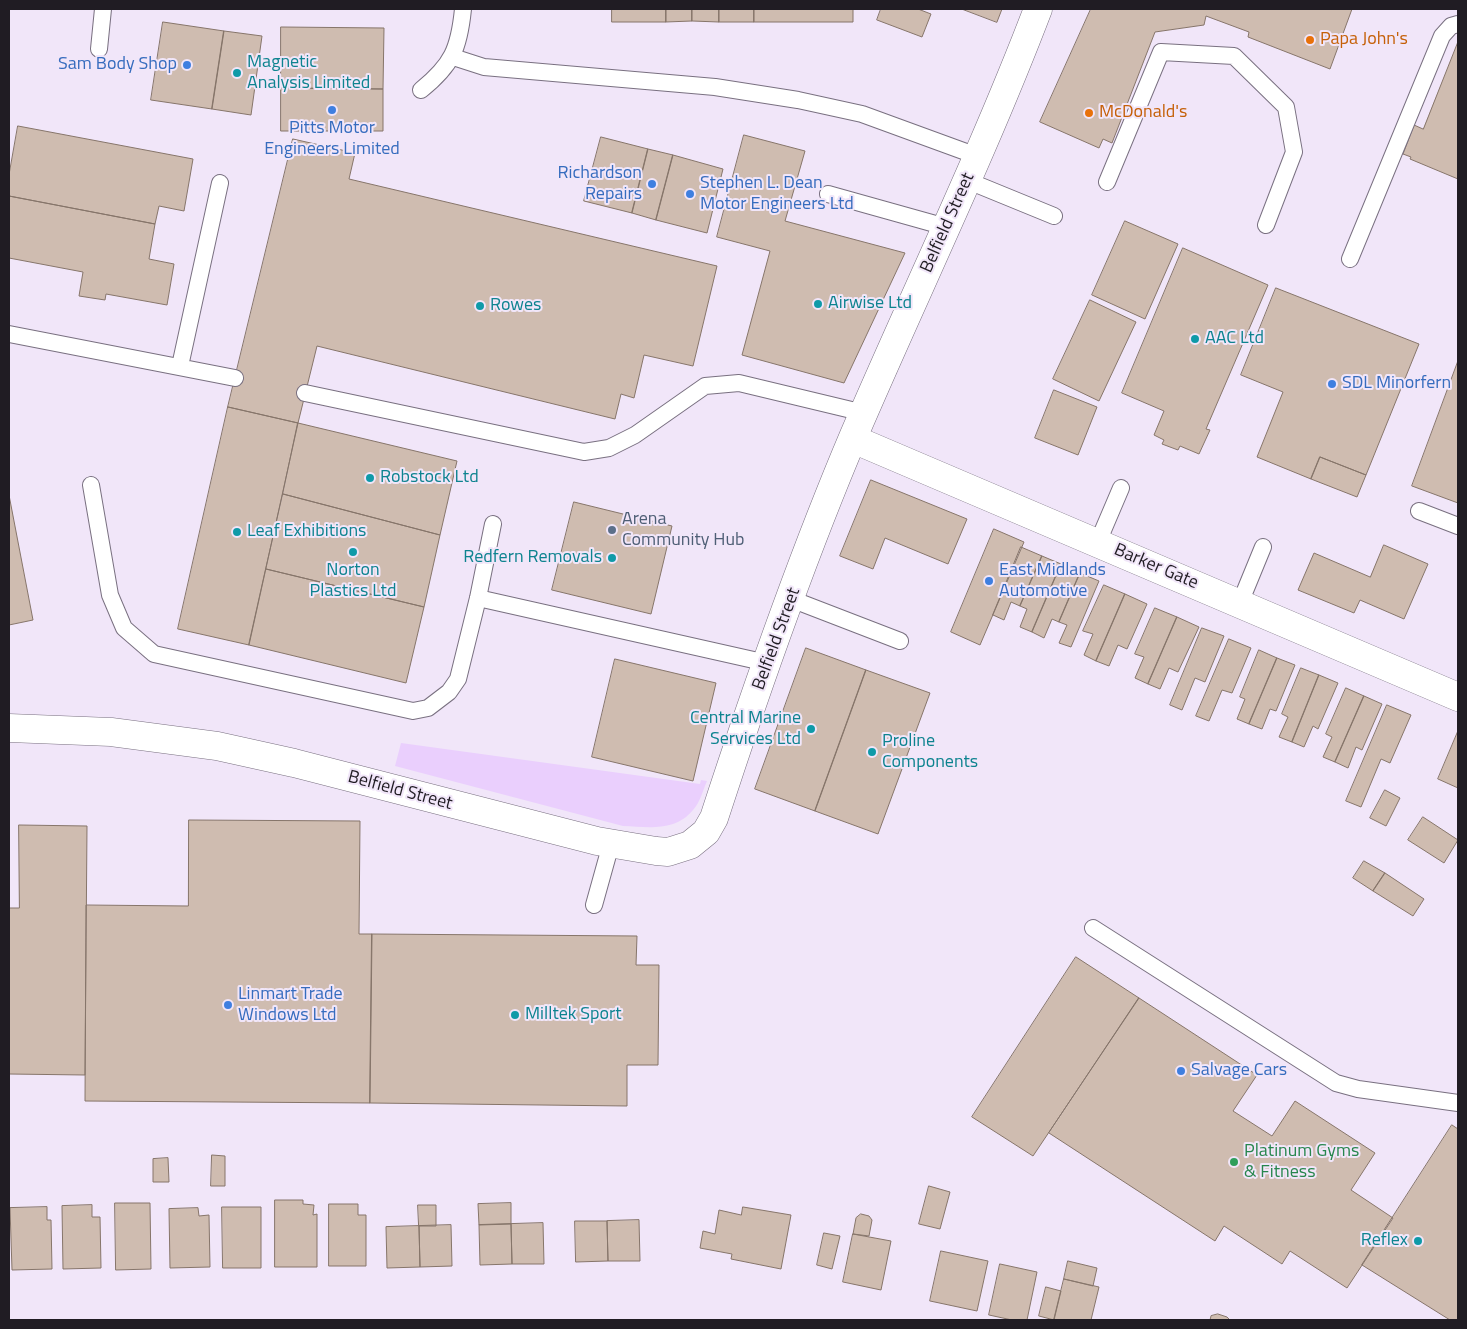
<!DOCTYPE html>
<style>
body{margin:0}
#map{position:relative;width:1467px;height:1329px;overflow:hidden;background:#f1e6f9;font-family:"Titillium Web",sans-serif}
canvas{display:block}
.frame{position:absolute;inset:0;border:10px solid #201c23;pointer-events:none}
</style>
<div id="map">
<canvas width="1467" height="1329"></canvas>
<div class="frame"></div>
</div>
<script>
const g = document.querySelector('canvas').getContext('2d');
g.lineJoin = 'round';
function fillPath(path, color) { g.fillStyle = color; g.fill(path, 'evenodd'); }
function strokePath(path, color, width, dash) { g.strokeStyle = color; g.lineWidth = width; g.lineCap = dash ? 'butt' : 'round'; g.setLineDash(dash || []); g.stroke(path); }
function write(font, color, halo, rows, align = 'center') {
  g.font = font + ' "Titillium Web",sans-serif'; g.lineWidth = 4; g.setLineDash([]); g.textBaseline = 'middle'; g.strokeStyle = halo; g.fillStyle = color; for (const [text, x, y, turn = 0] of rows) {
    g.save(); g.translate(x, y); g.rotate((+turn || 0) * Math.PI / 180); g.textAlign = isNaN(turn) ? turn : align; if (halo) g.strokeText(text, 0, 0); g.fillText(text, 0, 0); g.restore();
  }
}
const green = new Path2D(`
 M 401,743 L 700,784 L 701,780 L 707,781 C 703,790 700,803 693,810 C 675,832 648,827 623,826 L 395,766 Z`);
const building = new Path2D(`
 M 612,9 L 666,9 L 666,22 L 612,22 Z
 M 666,9 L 692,9 L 692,21 L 666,22 Z
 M 692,9 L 719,9 L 719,22 L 692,21 Z
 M 719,9 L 754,9 L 754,22 L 719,22 Z
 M 754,9 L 853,9 L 853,22 L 754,22 Z
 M 881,9 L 918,9 L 931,14 L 922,37 L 877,20 Z
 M 962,9 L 1002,9 L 997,22 Z
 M 1091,9 L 1352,9 L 1330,69 L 1248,37 L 1249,32 L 1206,16 L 1204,25 L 1155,32 L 1112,143 L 1103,139 L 1099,148 L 1040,122 Z
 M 163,22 L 224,31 L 212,109 L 151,100 Z
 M 281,27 L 384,28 L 383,89 L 281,88 Z
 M 224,31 L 262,36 L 251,115 L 212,109 Z
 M 1458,42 L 1458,179 L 1410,159 L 1411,157 L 1403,154 L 1414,125 L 1423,129 Z
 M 281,88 L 383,89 L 383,131 L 281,131 Z
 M 18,126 L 193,159 L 184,211 L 159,206 L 155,224 L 9,196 L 9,175 Z
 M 744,135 L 805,151 L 785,221 L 905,253 L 844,383 L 742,355 L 770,251 L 717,237 Z
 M 601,137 L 648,149 L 632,213 L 584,201 Z
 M 293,139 L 355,153 L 349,179 L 717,266 L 693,366 L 644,355 L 634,398 L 621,394 L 615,419 L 317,346 L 298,423 L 228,407 Z
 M 648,149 L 673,155 L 656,220 L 632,213 Z
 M 673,155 L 723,169 L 707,233 L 656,220 Z
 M 9,196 L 155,224 L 149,259 L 174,264 L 167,305 L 106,294 L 105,300 L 79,296 L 83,272 L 9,258 Z
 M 1125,221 L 1178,244 L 1145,319 L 1092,295 Z
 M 1183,248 L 1268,285 L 1206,429 L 1210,430 L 1199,454 L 1180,446 L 1178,450 L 1162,444 L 1164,440 L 1154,435 L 1164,411 L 1122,393 Z
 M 1276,288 L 1419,344 L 1366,475 L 1320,457 L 1311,479 L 1257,457 L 1283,392 L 1241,375 Z
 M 1090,300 L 1136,322 L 1099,401 L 1053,379 Z
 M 1458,361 L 1458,503 L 1412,486 Z
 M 1054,390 L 1097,407 L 1078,455 L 1035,438 Z
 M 228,407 L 298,423 L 249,645 L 178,629 Z
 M 298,423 L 457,461 L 440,535 L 283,494 Z
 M 1320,457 L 1366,475 L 1357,497 L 1311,479 Z
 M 871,480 L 967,519 L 948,564 L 885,538 L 873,569 L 840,556 Z
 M 283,494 L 440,535 L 424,607 L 266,569 Z
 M 9,495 L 33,620 L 9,625 Z
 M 574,502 L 672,526 L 651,614 L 552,590 Z
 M 994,529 L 1024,542 L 980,645 L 951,632 Z
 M 1384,545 L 1428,564 L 1404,619 L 1360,600 L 1354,613 L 1298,590 L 1314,553 L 1370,577 Z
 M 1021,547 L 1042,556 L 1020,606 L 1011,602 L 1004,620 L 993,615 Z
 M 1042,556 L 1061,564 L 1032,632 L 1020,627 L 1027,609 L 1020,606 Z
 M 1061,564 L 1080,573 L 1059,622 L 1052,619 L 1044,638 L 1032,632 Z
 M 266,569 L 424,607 L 406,683 L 249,645 Z
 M 1080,573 L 1099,581 L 1071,647 L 1059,643 L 1067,625 L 1059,622 Z
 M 1104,585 L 1125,594 L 1096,661 L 1084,655 L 1093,634 L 1083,631 Z
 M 1125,594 L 1147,604 L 1127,649 L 1118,645 L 1109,666 L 1096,661 Z
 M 1155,608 L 1177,617 L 1148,684 L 1135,678 L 1144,657 L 1135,654 Z
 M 1177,617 L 1199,627 L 1178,672 L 1169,668 L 1160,689 L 1148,684 Z
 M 1202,628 L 1224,636 L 1205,682 L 1195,678 L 1182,710 L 1170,705 Z
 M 1229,639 L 1251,648 L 1232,693 L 1222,690 L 1209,721 L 1196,716 Z
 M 806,648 L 866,670 L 815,811 L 755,789 Z
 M 1259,650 L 1277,658 L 1249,724 L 1237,719 L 1245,699 L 1240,697 Z
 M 1277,658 L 1295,665 L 1276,711 L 1270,709 L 1262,729 L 1249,724 Z
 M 615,659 L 716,683 L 693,781 L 592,757 Z
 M 1301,668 L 1319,675 L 1292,742 L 1279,737 L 1288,717 L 1282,714 Z
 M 866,670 L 930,693 L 878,834 L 815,811 Z
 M 1319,675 L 1338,683 L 1318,729 L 1313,726 L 1304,747 L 1292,742 Z
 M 1346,688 L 1364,696 L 1335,762 L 1323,757 L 1332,737 L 1326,734 Z
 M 1364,696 L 1382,704 L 1362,750 L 1356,747 L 1348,768 L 1335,762 Z
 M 1387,705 L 1411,715 L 1390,763 L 1381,759 L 1361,807 L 1346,801 Z
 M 1458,731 L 1458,788 L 1438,779 Z
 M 1385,790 L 1400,798 L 1386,826 L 1370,818 Z
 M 1423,817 L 1458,840 L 1444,863 L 1408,840 Z
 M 189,820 L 360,821 L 359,934 L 372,934 L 370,1103 L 85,1101 L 86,905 L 188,906 Z
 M 19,825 L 87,826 L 85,1075 L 9,1074 L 9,908 L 19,908 Z
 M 1364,861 L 1385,873 L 1373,891 L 1353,878 Z
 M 1385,873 L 1424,899 L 1413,916 L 1373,891 Z
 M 372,934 L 637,936 L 636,965 L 659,965 L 658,1065 L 627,1065 L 627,1106 L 370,1103 Z
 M 1076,957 L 1139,998 L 1033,1156 L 972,1117 Z
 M 1139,998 L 1257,1075 L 1233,1111 L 1272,1136 L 1295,1101 L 1375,1153 L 1351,1190 L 1393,1218 L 1347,1288 L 1290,1251 L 1282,1264 L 1224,1226 L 1215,1241 L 1049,1133 Z
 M 1452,1125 L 1458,1129 L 1458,1320 L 1450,1320 L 1362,1265 Z
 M 212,1155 L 225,1156 L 225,1186 L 211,1186 Z
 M 168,1158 L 169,1182 L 153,1182 L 153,1159 Z
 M 929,1186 L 950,1192 L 940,1229 L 919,1224 Z
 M 275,1200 L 303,1200 L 303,1204 L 314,1205 L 313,1215 L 317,1214 L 317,1267 L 275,1267 Z
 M 115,1203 L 150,1203 L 151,1269 L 116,1270 Z
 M 511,1203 L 511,1224 L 479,1225 L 478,1204 Z
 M 329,1204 L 358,1204 L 358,1215 L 366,1215 L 366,1266 L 329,1266 Z
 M 92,1205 L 92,1217 L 100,1217 L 101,1268 L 63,1269 L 62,1206 Z
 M 418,1205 L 436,1205 L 436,1226 L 419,1226 Z
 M 47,1207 L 47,1220 L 51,1220 L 52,1269 L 12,1270 L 10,1208 Z
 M 222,1207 L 261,1207 L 261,1268 L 223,1268 Z
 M 743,1207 L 791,1215 L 781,1269 L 731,1259 L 732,1254 L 700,1248 L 703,1231 L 715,1234 L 719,1210 L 741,1215 Z
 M 198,1208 L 199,1216 L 209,1215 L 210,1267 L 170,1268 L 169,1209 Z
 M 861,1214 L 869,1216 L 872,1220 L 869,1236 L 853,1234 L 856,1218 Z
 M 639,1220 L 640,1261 L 608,1261 L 607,1221 Z
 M 575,1221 L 607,1221 L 608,1261 L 576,1262 Z
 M 543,1223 L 544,1264 L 512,1264 L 511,1224 Z
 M 511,1224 L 512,1264 L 480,1265 L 479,1225 Z
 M 451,1225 L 452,1266 L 420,1267 L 419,1226 Z
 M 419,1226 L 420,1267 L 387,1268 L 386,1227 Z
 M 824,1233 L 840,1236 L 832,1269 L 817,1265 Z
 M 853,1234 L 891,1241 L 881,1290 L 843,1282 Z
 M 941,1251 L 988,1261 L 977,1311 L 930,1301 Z
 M 1068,1261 L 1097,1268 L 1093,1286 L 1064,1279 Z
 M 1000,1264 L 1037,1272 L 1027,1320 L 1012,1320 L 989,1315 Z
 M 1064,1279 L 1099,1287 L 1091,1320 L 1054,1320 Z
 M 1046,1287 L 1061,1291 L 1054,1320 L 1039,1316 Z
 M 1218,1314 L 1227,1317 L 1230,1320 L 1210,1320 L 1211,1316 Z`);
const service = new Path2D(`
 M 99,49 L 103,9
 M 453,57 L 484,67 L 715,87 L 798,100 L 862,114 L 977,156
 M 421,90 C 452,65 459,49 463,9
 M 966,180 L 1054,216
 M 1107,182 L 1161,52 L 1234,56 L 1286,107 L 1294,152 L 1266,225
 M 828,194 L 946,227
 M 1350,259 L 1442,36 L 1451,26 L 1458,24
 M 9,334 L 235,378
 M 180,366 L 220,183
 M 305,393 L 584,452 L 609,448 L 635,435 L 705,386 L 739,383 L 864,413
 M 91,485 L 110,595 L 124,628 L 154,654 L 413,711 L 428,708 L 449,692 L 458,679 L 478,598 L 493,524
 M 1419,511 L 1458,526
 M 1098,542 L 1121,488
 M 478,598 L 767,663
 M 791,599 L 900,641
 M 1240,603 L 1263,547
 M 594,905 L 611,844
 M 1093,928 L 1336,1083 L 1358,1089 L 1458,1103`);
const minor = new Path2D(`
 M 853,439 L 1458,697
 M 9,728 L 111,732 L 217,746 L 294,763 L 597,841 L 656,851 L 668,852 L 690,845 L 706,832 L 714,818 C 756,689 801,560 854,435 C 915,293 983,153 1038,9`);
const markers = [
 [1310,40,5,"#e8710a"],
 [187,65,5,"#3f7fe0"],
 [237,73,5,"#0f9aa8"],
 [332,110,5,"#3f7fe0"],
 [1089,113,5,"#e8710a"],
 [652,184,5,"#3f7fe0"],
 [690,194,5,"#3f7fe0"],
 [818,304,5,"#0f9aa8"],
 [480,306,5,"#0f9aa8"],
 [1195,339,5,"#0f9aa8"],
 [1332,384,5,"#3f7fe0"],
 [370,478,5,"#0f9aa8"],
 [612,530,5,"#5c6f8a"],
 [237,532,5,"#0f9aa8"],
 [353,552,5,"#0f9aa8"],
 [612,558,5,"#0f9aa8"],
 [989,581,5,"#3f7fe0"],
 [811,729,5,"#0f9aa8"],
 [872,752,5,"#0f9aa8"],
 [228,1005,5,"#3f7fe0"],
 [515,1015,5,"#0f9aa8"],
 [1181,1071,5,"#3f7fe0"],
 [1234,1162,5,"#2e9e5b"],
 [1418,1241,5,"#0f9aa8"]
];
const foodNames = [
 ["Papa John's",1320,40],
 ["McDonald's",1099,113]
];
const cultureNames = [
 ["Magnetic",247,63],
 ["Analysis Limited",247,84],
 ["Airwise Ltd",828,304],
 ["Rowes",490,306],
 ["AAC Ltd",1205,339],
 ["Robstock Ltd",380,478],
 ["Leaf Exhibitions",247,532],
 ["Redfern Removals",602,558,"right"],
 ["Norton",353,571,"center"],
 ["Plastics Ltd",353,592,"center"],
 ["Central Marine",801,719,"right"],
 ["Services Ltd",801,740,"right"],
 ["Proline",882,742],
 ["Components",882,763],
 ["Milltek Sport",525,1015],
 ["Reflex",1408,1241,"right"]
];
const shopNames = [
 ["Sam Body Shop",177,65,"right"],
 ["Pitts Motor",332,129,"center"],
 ["Engineers Limited",332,150,"center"],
 ["Richardson",642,174,"right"],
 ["Repairs",642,195,"right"],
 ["Stephen L. Dean",700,184],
 ["Motor Engineers Ltd",700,205],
 ["SDL Minorfern",1342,384],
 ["East Midlands",999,571],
 ["Automotive",999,592],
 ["Linmart Trade",238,995],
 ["Windows Ltd",238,1016],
 ["Salvage Cars",1191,1071]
];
const streetNames = [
 ["Belfield Street",948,223,-66],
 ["Barker Gate",1156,567,23],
 ["Belfield Street",777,639,-70],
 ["Belfield Street",400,791,15]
];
const serviceNames = [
 ["Arena",622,520],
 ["Community Hub",622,541]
];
const leisureNames = [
 ["Platinum Gyms",1244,1152],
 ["& Fitness",1244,1173]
];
fillPath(green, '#eacffd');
fillPath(building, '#cfbcb0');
strokePath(building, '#86756a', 1);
strokePath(service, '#797080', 18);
strokePath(minor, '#797080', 29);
strokePath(service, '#fff', 16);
strokePath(minor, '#fff', 28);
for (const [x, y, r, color] of markers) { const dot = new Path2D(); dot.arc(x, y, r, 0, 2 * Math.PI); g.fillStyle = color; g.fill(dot); strokePath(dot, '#f1e6f9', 2); }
write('18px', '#c56008', '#f1e6f9', foodNames, 'left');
write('18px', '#0d838f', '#f1e6f9', cultureNames, 'left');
write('18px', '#366cbe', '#f1e6f9', shopNames, 'left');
write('18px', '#201c23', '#f1e6f9', streetNames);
write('18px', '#4e5e75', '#f1e6f9', serviceNames, 'left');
write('18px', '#27864d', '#f1e6f9', leisureNames, 'left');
</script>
